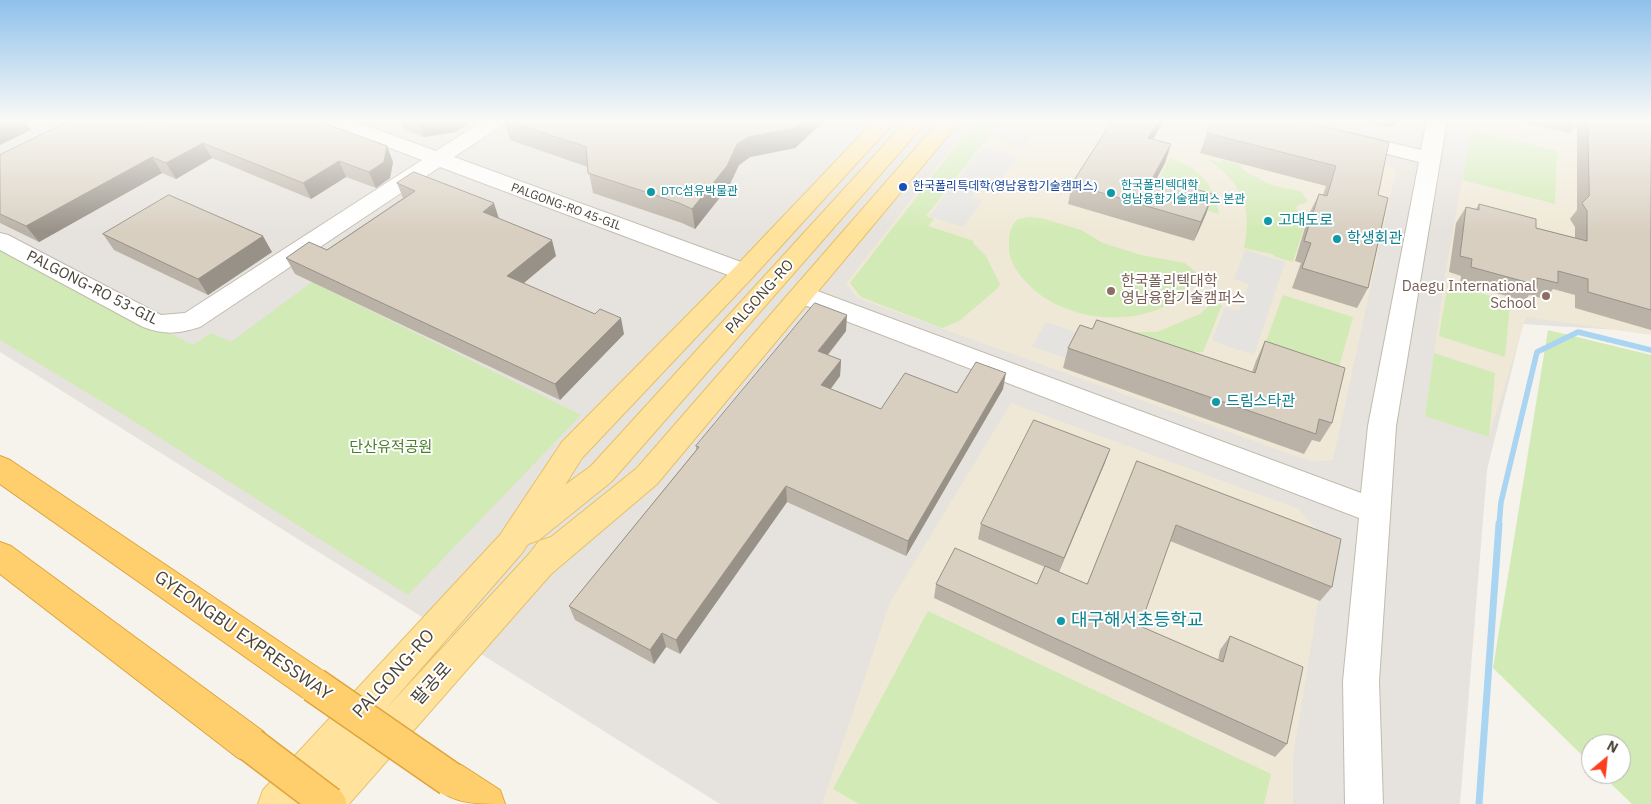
<!DOCTYPE html>
<meta charset="utf-8">
<style>
body{margin:0}
#map{position:relative;width:1651px;height:804px;overflow:hidden;background:#f6f3ec;font-family:"IBM Plex Sans",sans-serif}
canvas{display:block}
.north{position:absolute;left:1581px;top:734px;width:50px;height:50px;box-sizing:border-box;background:#fff;border:1px solid #b7b4b0;border-radius:50%;rotate:28deg;font-size:14px;font-weight:700;line-height:20px;text-align:center;color:#4b4439}
.north::after{content:'';display:block;margin:auto;width:18px;height:22px;background:#fc3f1d;clip-path:polygon(50% 0,100% 100%,50% 72%,0 100%)}
</style>
<div id="map">
<canvas width="1651" height="804"></canvas>
<div class="north">N</div>
</div>
<script>
const g = document.querySelector('canvas').getContext('2d');
g.lineJoin = 'round';
function fillPath(path, color) { g.fillStyle = color; g.fill(path, 'evenodd'); }
function strokePath(path, color, width, dash) { g.strokeStyle = color; g.lineWidth = width; g.lineCap = dash ? 'butt' : 'round'; g.setLineDash(dash || []); g.stroke(path); }
function write(font, color, halo, rows, align = 'center') {
  g.font = font + ' "IBM Plex Sans","Noto Sans KR",sans-serif'; g.lineWidth = 4; g.setLineDash([]); g.textBaseline = 'middle'; g.strokeStyle = halo; g.fillStyle = color; for (const [text, x, y, turn = 0] of rows) {
    g.save(); g.translate(x, y); g.rotate((+turn || 0) * Math.PI / 180); g.textAlign = isNaN(turn) ? turn : align; if (halo) g.strokeText(text, 0, 0); g.fillText(text, 0, 0); g.restore();
  }
}
const industrial = new Path2D(`
 M 0,120 L 1651,120 L 1651,332 L 1523,324 L 1487,470 L 1460,804 L 720,804 L 0,352 Z`);
const education = new Path2D(`
 M 978,120 L 1224,120 L 1381,159 L 1396,171 L 1333,460 L 1312,462 L 857,298 L 846,283 L 967,128 Z
 M 1473,120 L 1614,120 L 1651,128 L 1651,335 L 1526,317 L 1489,437 L 1425,416 L 1445,274 Z
 M 1011,403 L 1299,509 L 1328,543 L 1293,756 L 1293,804 L 822,804 L 890,602 Z`);
const medical = new Path2D(`
 M 1330,120 L 1400,120 L 1398,129 L 1385,133 Z`);
const green = new Path2D(`
 M 982,120 L 1001,120 L 926,216 L 934,219 L 928,226 L 974,241 L 973,243 L 986,256 L 1000,284 L 997,289 L 959,321 L 942,328 L 861,297 L 850,283 L 966,133 Z
 M 1471,130 L 1557,151 L 1555,204 L 1463,180 Z
 M 1170,158 C 1200,168 1214,184 1219,214 L 1200,209 L 1155,186 Z
 M 1208,159 L 1221,163 L 1223,160 L 1238,164 L 1245,171 L 1271,185 L 1301,191 L 1308,202 L 1298,205 L 1296,208 L 1299,216 L 1306,221 L 1293,262 L 1276,257 L 1272,254 L 1244,248 C 1253,208 1242,183 1208,159 Z
 M 1029,217 L 1041,218 L 1081,230 L 1103,243 L 1141,255 L 1185,263 L 1197,273 C 1199,284 1188,290 1181,296 C 1139,330 1063,322 1027,283 C 1016,272 1008,259 1009,243 C 1009,233 1011,225 1018,219 Z
 M 0,247 L 193,345 L 211,333 L 231,342 L 312,282 L 581,415 L 408,595 L 116,410 L 0,340 Z
 M 1448,283 L 1510,302 L 1505,357 L 1439,336 Z
 M 1283,295 L 1353,317 L 1335,381 L 1261,355 Z
 M 1212,303 L 1222,305 L 1203,352 L 1173,353 L 1107,332 L 1157,332 L 1200,314 Z
 M 1548,330 L 1651,355 L 1651,804 L 1632,804 L 1601,774 L 1621,774 L 1621,744 L 1591,744 L 1591,764 L 1493,668 Z
 M 1434,353 L 1495,373 L 1489,437 L 1425,416 Z
 M 928,611 L 1271,774 L 1264,804 L 859,804 L 833,789 Z`);
const parking = new Path2D(`
 M 1004,120 L 1032,120 L 1023,131 L 1034,134 L 1024,147 L 990,137 Z
 M 983,147 L 1018,157 L 999,183 L 985,179 L 971,197 L 982,201 L 963,227 L 929,216 Z
 M 1245,250 L 1285,262 L 1254,355 L 1212,341 L 1225,307 L 1239,311 L 1249,284 L 1234,279 Z
 M 1046,322 L 1078,333 L 1065,358 L 1032,346 Z`);
const streamFar1 = new Path2D(`
 M 1499,525 L 1501,502 L 1537,352 L 1578,332 L 1651,350`);
const stream = new Path2D(`
 M 1479,804 L 1499,524`);
const minor = new Path2D(`
 M 323,120 L 351,120 L 436,151 L 484,120 L 507,120 L 504,124 L 454,157 L 752,266 L 756,272 L 752,278 L 744,280 L 736,278 L 440,167 L 200,327 C 177,334 165,335 143,327 L 0,250 L 0,233 L 8,235 L 161,315 L 185,313 L 422,160 L 326,124 Z
 M 1427,120 L 1447,120 L 1396,426 L 1379,681 L 1383,804 L 1345,804 L 1343,681 L 1359,518 L 794,301 L 791,295 L 794,289 L 803,287 L 812,289 L 1361,493 L 1368,426 L 1419,162 L 1344,143 L 1341,139 L 1344,135 L 1351,133 L 1421,150 Z`);
const major = new Path2D(`
 M 875,120 L 896,120 L 752,278 L 582,458 L 565,485 L 591,466 L 907,120 L 928,120 L 611,482 L 539,540 L 528,544 L 522,553 L 385,710 L 529,554 L 539,541 L 551,537 L 637,468 L 940,120 L 961,120 L 657,484 L 551,574 L 349,804 L 305,804 L 307,799 L 302,804 L 258,804 L 263,790 L 500,535 L 562,442 L 736,266 Z`);
const highway = new Path2D(`
 M 0,456 L 10,460 L 326,673 L 332,685 L 326,697 L 314,702 L 302,697 L 0,484 Z
 M 0,542 L 11,546 L 264,732 L 269,745 L 264,758 L 251,763 L 238,758 L 0,574 Z
 M 450,760 L 463,766 L 500,790 L 505,804 C 474,804 445,804 431,779 L 437,766 Z`);
const highwayBridge = new Path2D(`
 M 314,685 L 450,779
 M 251,745 L 329,804`);
const wall = new Path2D(`
 M 400,120 L 474,120 L 455,132 L 424,137 L 404,130 Z
 M 504,120 L 825,120 L 795,148 L 750,157 L 739,165 L 729,186 L 695,229 L 682,223 L 593,193 L 588,167 L 510,140 Z
 M 1109,120 L 1164,120 L 1153,140 L 1171,144 L 1165,163 L 1156,178 L 1213,194 L 1206,214 L 1194,241 L 1068,204 L 1072,184 L 1113,121 Z
 M 1296,120 L 1378,195 L 1368,288 L 1357,308 L 1292,288 L 1301,263 L 1295,261 L 1309,214 L 1319,194 L 1323,195 L 1326,186 L 1200,153 L 1207,133 Z
 M 1360,120 L 1398,120 L 1396,124 L 1386,127 Z
 M 1512,120 L 1643,120 L 1651,121 L 1651,330 L 1575,308 L 1575,295 L 1553,289 L 1545,299 L 1529,295 L 1525,301 L 1460,283 L 1461,276 L 1449,272 L 1456,223 L 1466,207 L 1476,209 L 1479,204 L 1536,228 L 1575,238 L 1575,227 L 1570,219 L 1577,210 L 1577,123 L 1570,133 Z
 M 153,123 L 393,162 L 390,178 L 376,188 L 346,177 L 311,199 L 212,158 L 176,179 L 162,173 L 39,242 L 0,223 L 0,155 Z
 M 397,183 L 499,219 L 556,256 L 524,283 L 624,334 L 560,400 L 295,274 L 286,258 L 327,250 L 403,198 Z
 M 103,234 L 272,252 L 208,295 L 114,250 Z
 M 1092,329 L 1252,372 L 1256,361 L 1265,341 L 1332,423 L 1320,442 L 1312,440 L 1304,454 L 1063,368 L 1068,348 Z
 M 846,331 L 828,355 L 841,360 L 840,376 L 831,389 L 881,409 L 957,393 L 1003,389 L 906,556 L 787,502 L 680,654 L 666,647 L 654,664 L 575,620 L 569,606 L 696,450 L 696,446 Z
 M 1110,449 L 1104,465 L 1059,572 L 1087,584 L 1137,461 L 1332,587 L 1320,601 L 1170,541 L 1140,626 L 1218,660 L 1220,650 L 1230,636 L 1287,744 L 1275,757 L 934,598 L 936,584 L 1037,584 L 1045,567 L 978,539 L 981,524 Z`);
const shadedWall = new Path2D(`
 M 9,120 L 23,120 L 31,130 L 0,145 L 0,124 Z
 M 429,120 L 474,120 L 455,132 L 424,137 L 419,121 Z
 M 804,120 L 825,120 L 795,148 L 750,157 L 739,165 L 729,186 L 695,229 L 692,209 L 737,144 L 748,137 Z
 M 1159,120 L 1164,120 L 1143,157 L 1148,138 Z
 M 1390,120 L 1398,120 L 1396,124 L 1386,127 Z
 M 203,143 L 212,158 L 176,179 L 166,163 Z
 M 1171,144 L 1165,163 L 1147,197 L 1153,177 Z
 M 387,146 L 393,162 L 390,178 L 376,188 L 369,172 Z
 M 152,157 L 162,173 L 39,242 L 26,226 Z
 M 339,161 L 346,177 L 311,199 L 303,183 Z
 M 1213,194 L 1206,214 L 1194,241 L 1201,222 Z
 M 494,203 L 499,219 L 483,212 Z
 M 263,236 L 272,252 L 208,295 L 198,279 Z
 M 552,240 L 556,256 L 513,292 L 507,276 Z
 M 847,315 L 846,331 L 818,367 L 818,351 Z
 M 621,318 L 624,334 L 560,400 L 555,384 Z
 M 841,360 L 840,376 L 821,401 L 821,385 Z
 M 1006,373 L 1003,389 L 906,556 L 908,541 Z
 M 1110,449 L 1104,465 L 1058,573 L 1064,558 Z
 M 786,486 L 787,502 L 680,654 L 676,640 Z
 M 662,633 L 666,647 L 654,664 L 650,650 Z`);
const building = new Path2D(`
 M 0,120 L 9,120 L 0,124 Z
 M 72,120 L 144,120 L 153,123 L 160,123 L 165,120 L 315,120 L 387,146 L 384,162 L 369,172 L 339,161 L 303,183 L 203,143 L 166,163 L 152,157 L 26,226 L 0,214 L 0,155 Z
 M 414,120 L 429,120 L 419,121 Z
 M 504,120 L 804,120 L 795,128 L 748,137 L 737,144 L 727,166 L 692,209 L 679,203 L 588,173 L 586,147 Z
 M 1113,120 L 1159,120 L 1148,138 L 1171,144 L 1153,177 L 1213,194 L 1201,222 L 1072,184 Z
 M 1213,120 L 1296,120 L 1389,142 L 1378,195 L 1388,198 L 1368,288 L 1302,268 L 1311,243 L 1304,241 L 1319,194 L 1327,196 L 1336,166 L 1207,133 Z
 M 1588,120 L 1643,120 L 1651,121 L 1651,310 L 1588,292 L 1588,279 L 1558,271 L 1558,283 L 1537,278 L 1537,285 L 1471,267 L 1472,259 L 1460,256 L 1466,207 L 1479,210 L 1479,204 L 1536,219 L 1536,228 L 1587,241 L 1587,211 L 1582,203 L 1589,196 Z
 M 414,172 L 494,203 L 483,212 L 552,240 L 507,276 L 595,314 L 600,309 L 621,318 L 555,384 L 286,258 L 309,242 L 327,250 L 415,191 L 397,183 Z
 M 169,195 L 263,236 L 198,279 L 103,234 Z
 M 815,303 L 847,315 L 818,351 L 841,360 L 821,385 L 881,409 L 905,373 L 957,393 L 976,362 L 1006,373 L 908,541 L 786,486 L 676,640 L 662,633 L 650,650 L 569,606 L 699,447 L 696,446 Z
 M 1097,320 L 1255,373 L 1265,341 L 1345,368 L 1332,423 L 1319,419 L 1316,434 L 1068,348 L 1080,325 L 1092,329 Z
 M 1034,420 L 1110,449 L 1064,558 L 981,524 Z
 M 1137,461 L 1341,539 L 1332,587 L 1176,525 L 1140,626 L 1223,662 L 1230,636 L 1303,667 L 1287,744 L 936,584 L 955,548 L 1037,584 L 1045,566 L 1087,584 Z`);
const markers = [
 [903,187,5,"#1a4fb4"],
 [651,192,5,"#0f9aa8"],
 [1111,193,5,"#0f9aa8"],
 [1268,221,5,"#0f9aa8"],
 [1337,239,5,"#0f9aa8"],
 [1111,291,5,"#8d6e63"],
 [1546,296,5,"#8d6e63"],
 [1216,402,5,"#0f9aa8"],
 [1061,621,5,"#0f9aa8"]
];
const farCulturenames = [
 ["한국폴리텍대학",1121,186],
 ["영남융합기술캠퍼스 본관",1121,200],
 ["DTC섬유박물관",661,192]
];
const farTransitnames = [
 ["한국폴리특데학(영남융합기술캠퍼스)",913,187]
];
const farStreetnames = [
 ["PALGONG-RO 45-GIL",566,207,20]
];
const cultureNames = [
 ["고대도로",1278,221],
 ["학생회관",1347,239],
 ["드림스타관",1226,402]
];
const educationNames = [
 ["한국폴리텍대학",1121,282],
 ["영남융합기술캠퍼스",1121,299],
 ["Daegu International",1536,287,"right"],
 ["School",1536,304,"right"]
];
const streetNames = [
 ["PALGONG-RO 53-GIL",92,288,27],
 ["PALGONG-RO",760,297,-48]
];
const parkNames = [
 ["단산유적공원",391,448]
];
const nearCulturenames = [
 ["대구해서초등학교",1071,621]
];
const nearStreetnames = [
 ["GYEONGBU EXPRESSWAY",243,636,35],
 ["PALGONG-RO",394,674,-48],
 ["팔공로",432,684,-48]
];
fillPath(industrial, '#e6e2dd');
fillPath(education, '#efe8d6');
fillPath(medical, '#f6e3e0');
fillPath(green, '#d2eab5');
fillPath(parking, '#e5e3e0');
strokePath(streamFar1, '#a9d4f2', 5.5);
strokePath(stream, '#a9d4f2', 7);
strokePath(minor, '#c2bbae', 2);
strokePath(major, '#e6c16a', 2);
strokePath(highway, '#e0a43c', 2);
fillPath(minor, '#fff');
fillPath(major, '#ffe39c');
fillPath(highway, '#ffcf6e');
strokePath(highwayBridge, '#e0a43c', 37, []);
strokePath(highwayBridge, '#ffcf6e', 34);
fillPath(wall, '#bab2a6');
fillPath(shadedWall, '#979187');
fillPath(building, '#d8cfc1');
strokePath(building, '#979187', 1);
const sky = g.createLinearGradient(0, 0, 0, 232);
sky.addColorStop(0, '#8fc1ec');
sky.addColorStop(0.52, '#fbfaf6');
sky.addColorStop(1, '#fbfaf600');
g.fillStyle = sky;
g.fillRect(0, 0, 1651, 232);
for (const [x, y, r, color] of markers) { const dot = new Path2D(); dot.arc(x, y, r, 0, 2 * Math.PI); g.fillStyle = color; g.fill(dot); strokePath(dot, '#fff', 2); }
write('12px', '#0d838f', '#fff', farCulturenames, 'left');
write('12px', '#164399', '#fff', farTransitnames, 'left');
write('12px', '#4b4439', '#fff', farStreetnames);
write('15px', '#0d838f', '#fff', cultureNames, 'left');
write('15px', '#785e54', '#fff', educationNames, 'left');
write('15px', '#4b4439', '#fff', streetNames);
write('15px', '#4a7f2a', '#fff', parkNames);
write('18px', '#0d838f', '#fff', nearCulturenames, 'left');
write('18px', '#4b4439', '#fff', nearStreetnames);
</script>
